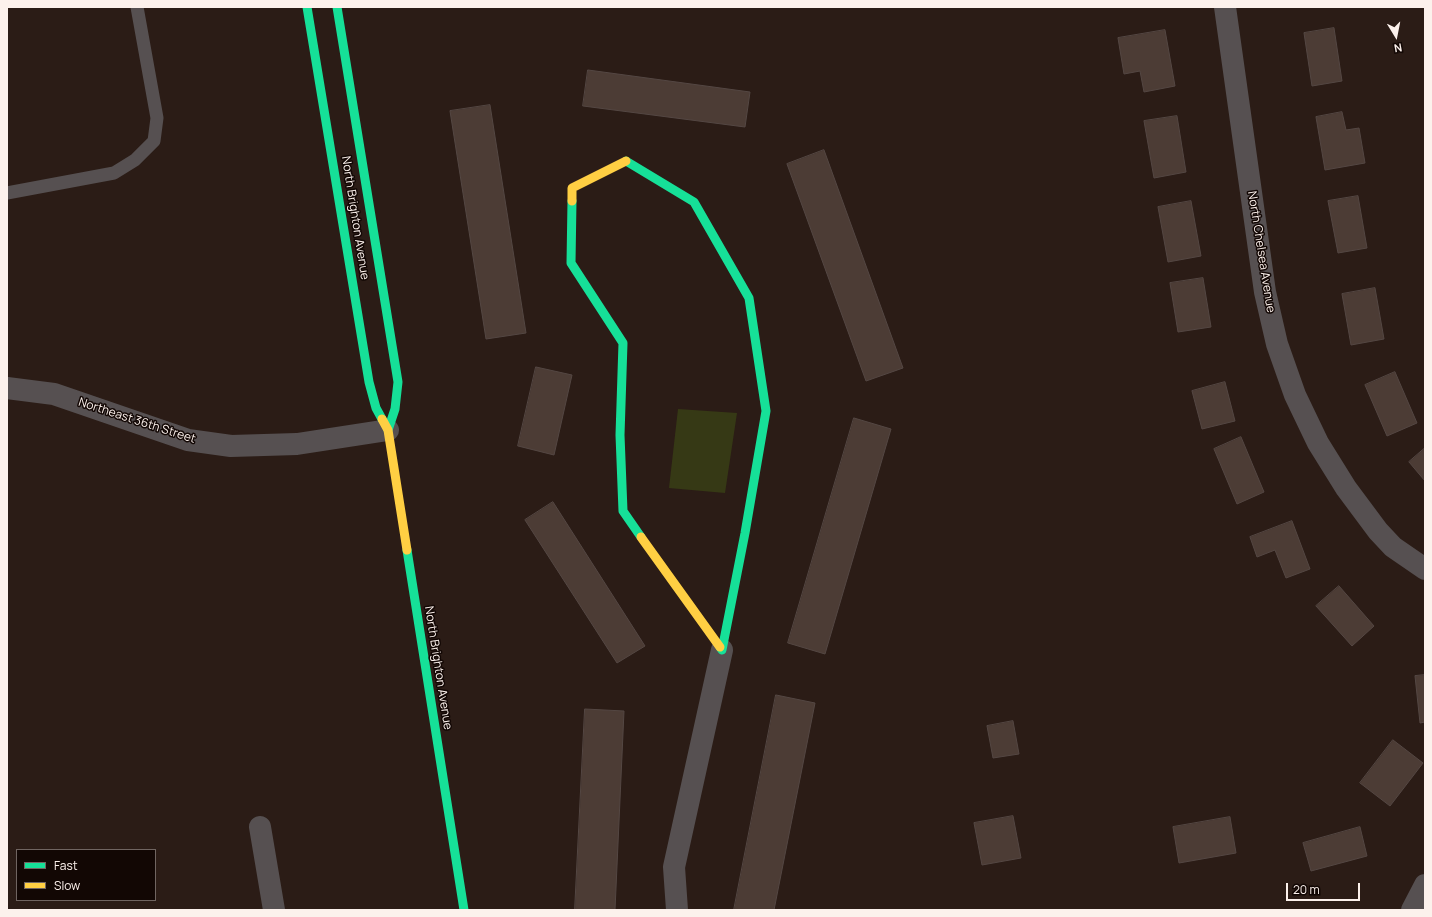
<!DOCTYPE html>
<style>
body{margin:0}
#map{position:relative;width:1432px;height:917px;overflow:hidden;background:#2b1c16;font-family:Manrope,sans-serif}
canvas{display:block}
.frame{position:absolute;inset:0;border:8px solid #fcf1ec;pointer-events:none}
.legend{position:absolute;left:16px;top:849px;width:140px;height:52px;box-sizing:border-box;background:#120704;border:1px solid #706561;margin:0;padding:5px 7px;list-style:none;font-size:12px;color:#fcf1ec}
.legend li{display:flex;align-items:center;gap:8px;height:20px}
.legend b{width:20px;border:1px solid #706561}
.north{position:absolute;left:1376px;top:16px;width:40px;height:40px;-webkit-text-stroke:3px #120704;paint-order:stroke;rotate:170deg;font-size:11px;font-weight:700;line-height:16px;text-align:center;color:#fcf1ec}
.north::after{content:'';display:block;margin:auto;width:14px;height:18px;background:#fcf1ec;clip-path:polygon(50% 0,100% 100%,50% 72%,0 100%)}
.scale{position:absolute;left:1286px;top:883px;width:74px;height:18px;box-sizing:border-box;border:2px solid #fcf1ec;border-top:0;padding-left:5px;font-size:12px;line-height:14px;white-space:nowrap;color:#fcf1ec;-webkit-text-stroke:3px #120704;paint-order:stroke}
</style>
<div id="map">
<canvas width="1432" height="917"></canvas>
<div class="frame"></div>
<ul class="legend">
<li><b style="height:5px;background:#16e098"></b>Fast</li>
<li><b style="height:5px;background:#ffcf43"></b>Slow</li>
</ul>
<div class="north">N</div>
<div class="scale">20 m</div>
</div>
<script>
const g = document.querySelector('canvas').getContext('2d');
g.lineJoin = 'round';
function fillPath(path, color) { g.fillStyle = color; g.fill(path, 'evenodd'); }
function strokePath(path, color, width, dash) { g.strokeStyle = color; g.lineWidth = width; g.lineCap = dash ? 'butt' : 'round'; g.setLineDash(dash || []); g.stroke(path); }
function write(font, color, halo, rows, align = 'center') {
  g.font = font + ' Manrope,sans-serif'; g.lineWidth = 3; g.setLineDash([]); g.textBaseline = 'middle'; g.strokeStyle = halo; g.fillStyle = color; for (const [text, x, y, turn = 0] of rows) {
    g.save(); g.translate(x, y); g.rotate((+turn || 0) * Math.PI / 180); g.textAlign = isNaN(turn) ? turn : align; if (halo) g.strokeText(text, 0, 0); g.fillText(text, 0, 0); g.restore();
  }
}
const green = new Path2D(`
 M 678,409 L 737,413 L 725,493 L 669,488 Z`);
const building = new Path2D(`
 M 1334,28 L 1342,81 L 1312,86 L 1304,33 Z
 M 1165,30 L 1175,86 L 1144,92 L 1140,71 L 1124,74 L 1118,38 Z
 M 588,70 L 750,92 L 745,127 L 583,106 Z
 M 490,105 L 526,333 L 486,339 L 450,111 Z
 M 1342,112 L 1346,130 L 1359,128 L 1365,163 L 1325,170 L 1316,117 Z
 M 1177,116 L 1186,172 L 1154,178 L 1144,121 Z
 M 824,150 L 903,368 L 866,381 L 787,164 Z
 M 1358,196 L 1367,248 L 1338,253 L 1328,201 Z
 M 1191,201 L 1201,256 L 1168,262 L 1158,207 Z
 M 1203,278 L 1211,327 L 1178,332 L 1170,283 Z
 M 1375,288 L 1384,339 L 1351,345 L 1342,294 Z
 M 536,367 L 572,375 L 554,455 L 518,446 Z
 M 1395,372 L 1417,423 L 1387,436 L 1365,385 Z
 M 1225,382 L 1235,421 L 1202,429 L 1192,391 Z
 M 854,418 L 891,429 L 825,654 L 788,643 Z
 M 1241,437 L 1264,492 L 1237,504 L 1214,449 Z
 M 1425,448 L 1425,481 L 1409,462 Z
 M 553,502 L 645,646 L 617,663 L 525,520 Z
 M 1292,521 L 1310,569 L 1286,578 L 1275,550 L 1257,557 L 1250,537 Z
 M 1339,586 L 1374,626 L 1352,646 L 1316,606 Z
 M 1425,675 L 1425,722 L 1420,723 L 1415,676 Z
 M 776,695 L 815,703 L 774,910 L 734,910 Z
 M 585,709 L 624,711 L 615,910 L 575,910 Z
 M 1013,721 L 1019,754 L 993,758 L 987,726 Z
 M 1393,740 L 1423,763 L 1390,806 L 1360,783 Z
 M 1013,816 L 1021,858 L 982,865 L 974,823 Z
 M 1230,817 L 1236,853 L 1179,863 L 1173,827 Z
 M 1360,827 L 1367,856 L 1311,871 L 1303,843 Z`);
const lane = new Path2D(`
 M 7,193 L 114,173 L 135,160 L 154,141 L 157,118 L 137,7`);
const street = new Path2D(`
 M 1225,7 L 1265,292 L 1277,344 L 1295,395 L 1318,443 L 1346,488 L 1378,531 L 1393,547 L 1425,569
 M 7,388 L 54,394 L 188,440 L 231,446 L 297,444 L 388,430
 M 260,827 L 274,910
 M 677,910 L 674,867 L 722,650
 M 1412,910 L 1425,885`);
const fast = new Path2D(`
 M 307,7 L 369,382 L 376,408 L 382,419
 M 337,7 L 398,382 L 395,409 L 388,430
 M 626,161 L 694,202 L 749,298 L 766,411 L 745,533 L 722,650 L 720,647
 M 572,201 L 571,263 L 623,343 L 620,435 L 623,511 L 641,537
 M 407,550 L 464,910`);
const slow = new Path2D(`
 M 572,201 L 572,188 L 626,161
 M 382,419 L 388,430 L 407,550
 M 641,537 L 720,647`);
const streetNames = [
 ["North Brighton Avenue",355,218,81],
 ["North Chelsea Avenue",1261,252,81],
 ["Northeast 36th Street",137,421,18],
 ["North Brighton Avenue",438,668,81]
];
fillPath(green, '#363915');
fillPath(building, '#4c3c35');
strokePath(building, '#544743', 1);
strokePath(lane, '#565051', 13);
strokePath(street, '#565051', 22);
strokePath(fast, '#16e098', 9);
strokePath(slow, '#ffcf43', 9);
write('12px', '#fcf1ec', '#120704', streetNames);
</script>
